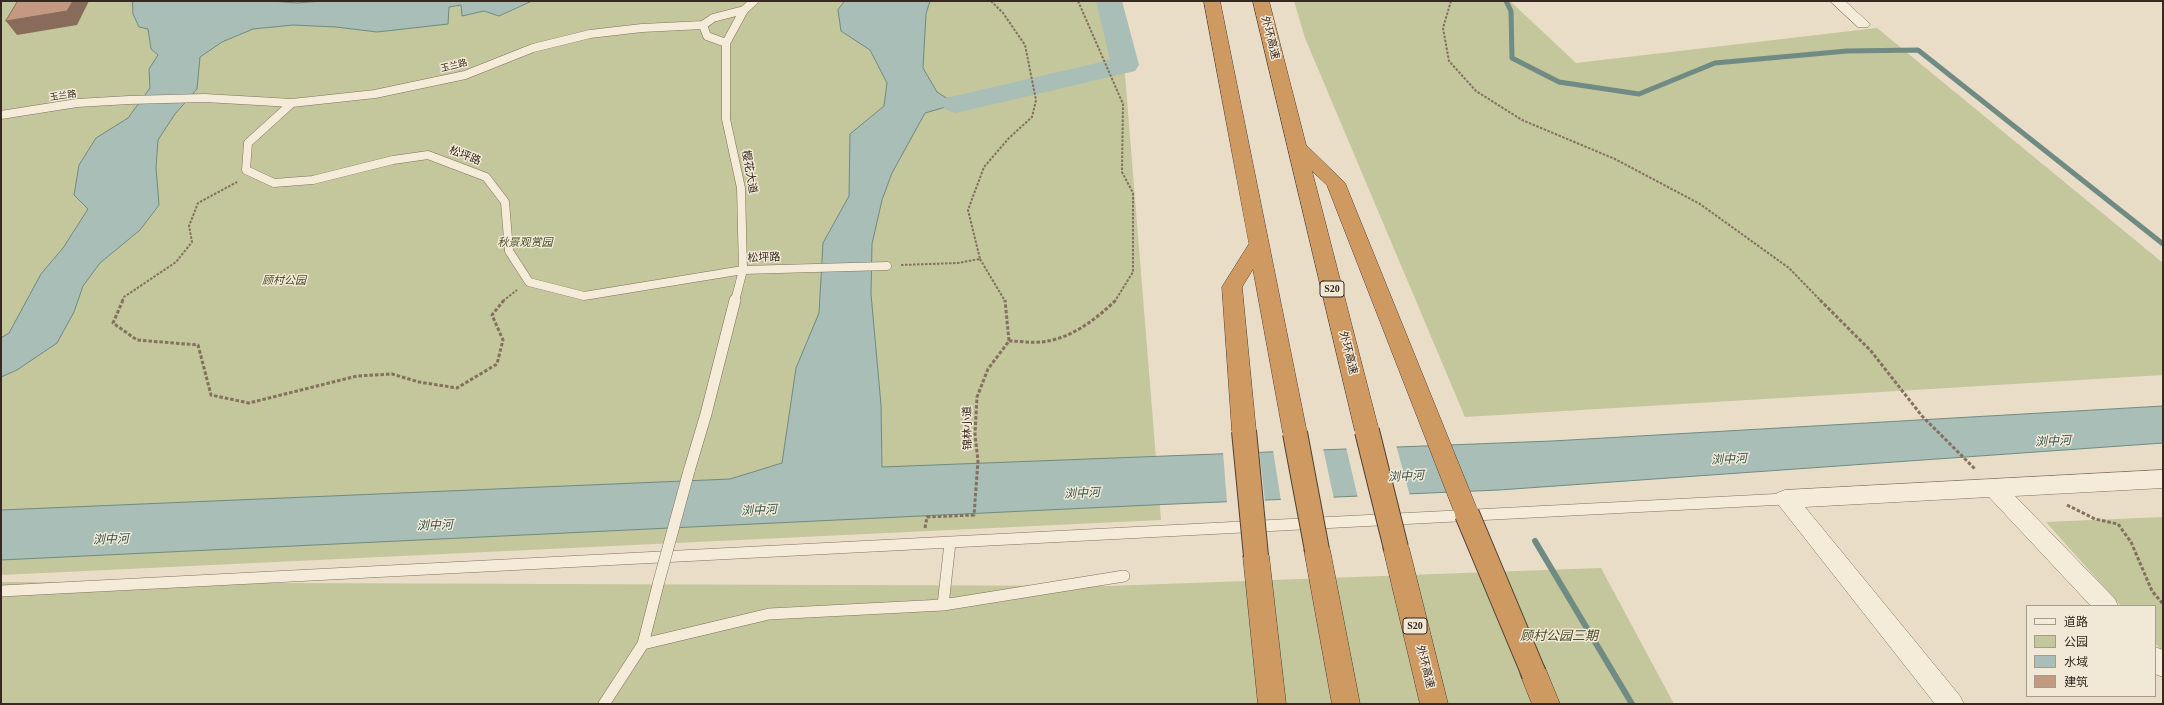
<!DOCTYPE html>
<meta charset="utf-8">
<style>
body{margin:0}
#map{position:relative;width:2164px;height:705px;overflow:hidden;background:#e9ddc7;font-family:"Times New Roman","Noto Sans SC",serif}
canvas{display:block}
.frame{position:absolute;inset:0;border:2px solid #352920;pointer-events:none}
.legend{position:absolute;left:2026px;top:605px;width:130px;height:92px;box-sizing:border-box;background:#f2e8d6;border:1px solid #a69c8d;margin:0;padding:5px 7px;list-style:none;font-size:12px;color:#352920}
.legend li{display:flex;align-items:center;gap:8px;height:20px}
.legend b{width:20px;border:1px solid #a69c8d}
</style>
<div id="map">
<canvas width="2164" height="705"></canvas>
<div class="frame"></div>
<ul class="legend">
<li><b style="height:5px;background:#f5ebd9"></b>道路</li>
<li><b style="height:11px;background:#c4c69c"></b>公园</li>
<li><b style="height:11px;background:#a8beb6"></b>水域</li>
<li><b style="height:11px;background:#c39981"></b>建筑</li>
</ul>
</div>
<script>
const g = document.querySelector('canvas').getContext('2d');
g.lineJoin = 'round';
function fillPath(path, color) { g.fillStyle = color; g.fill(path, 'evenodd'); }
function strokePath(path, color, width, dash) { g.strokeStyle = color; g.lineWidth = width; g.lineCap = dash ? 'butt' : 'round'; g.setLineDash(dash || []); g.stroke(path); }
function write(font, color, halo, rows, align = 'center') {
  g.font = font + ' "Times New Roman","Noto Sans SC",serif'; g.lineWidth = 3; g.setLineDash([]); g.textBaseline = 'middle'; g.strokeStyle = halo; g.fillStyle = color; for (const [text, x, y, turn = 0] of rows) {
    g.save(); g.translate(x, y); g.rotate((+turn || 0) * Math.PI / 180); g.textAlign = isNaN(turn) ? turn : align; if (halo) g.strokeText(text, 0, 0); g.fillText(text, 0, 0); g.restore();
  }
}
const green = new Path2D(`
 M 1,1 L 1119,1 L 1161,520 L 1,575 Z
 M 1294,1 L 1510,1 L 1576,63 L 1877,28 L 2163,263 L 2163,375 L 1465,417 L 1305,38 Z
 M 2163,517 L 2163,652 L 2155,643 L 2155,606 L 2121,606 L 2046,522 Z
 M 1601,568 L 1674,704 L 1,704 L 1,582 L 1109,586 Z`);
const water = new Path2D(`
 M 133,1 L 271,1 L 297,3 L 322,1 L 532,1 L 499,16 L 484,11 L 462,16 L 461,5 L 449,7 L 448,24 L 377,32 L 336,27 L 293,25 L 253,29 L 222,42 L 200,57 L 197,89 L 175,114 L 158,140 L 156,167 L 159,205 L 140,230 L 100,263 L 83,286 L 74,312 L 57,343 L 17,370 L 1,377 L 1,338 L 9,333 L 41,274 L 63,248 L 88,209 L 74,195 L 79,165 L 96,138 L 128,118 L 150,88 L 149,69 L 158,55 L 151,49 L 148,29 L 139,27 L 133,14 Z
 M 845,1 L 930,1 L 926,14 L 923,68 L 937,92 L 956,104 L 925,113 L 892,173 L 882,200 L 872,244 L 871,294 L 881,405 L 882,467 L 1552,441 L 2163,406 L 2163,443 L 1499,490 L 1151,505 L 1,560 L 1,510 L 730,479 L 782,463 L 796,368 L 819,313 L 823,243 L 849,196 L 850,134 L 884,106 L 887,83 L 870,50 L 841,31 L 838,10 Z`);
const pier = new Path2D(`
 M 1396,445 L 1410,496 L 1358,498 L 1346,447 Z
 M 1323,448 L 1334,499 L 1281,501 L 1273,450 Z
 M 1259,450 L 1265,502 L 1227,503 L 1223,452 Z`);
const streamFar1 = new Path2D(`
 M 1506,1 L 1511,11 L 1512,58 L 1559,82 L 1639,94 L 1715,63 L 1847,51 L 1918,50 L 2163,244`);
const stream = new Path2D(`
 M 1535,541 L 1632,704`);
const river = new Path2D(`
 M 1096,1 L 1122,1 L 1139,65 L 1135,71 L 956,113 L 946,110 L 941,104 L 946,98 L 1110,60 Z`);
const pathFar1 = new Path2D(`
 M 1078,1 L 1123,104 L 1122,172 L 1133,193 L 1133,272 L 1115,301
 M 1451,1 L 1443,28 L 1449,61 L 1476,91 L 1522,120 L 1615,159 L 1700,204 L 1789,268 L 1821,301
 M 980,259 L 1005,301
 M 901,265 L 958,263 L 980,259 L 968,210 L 984,167 L 1009,138 L 1032,117 L 1036,100 L 1025,45 L 1003,13 L 991,1
 M 122,301 L 124,297 L 176,262 L 192,242 L 189,226 L 198,203 L 237,182
 M 503,301 L 517,290`);
const path = new Path2D(`
 M 123,300 L 113,323 L 137,340 L 198,345 L 211,395 L 249,403 L 357,376 L 392,374 L 419,382 L 457,388 L 497,364 L 503,340 L 492,315 L 504,300
 M 1820,300 L 1871,351 L 1922,416 L 1975,469
 M 1009,341 C 1019,341 1030,343 1041,342 C 1071,339 1095,320 1116,300
 M 2067,505 L 2095,519 L 2118,524 L 2131,542 L 2152,591 L 2163,604
 M 925,528 L 927,517 L 974,515 L 978,461 L 975,434 L 977,397 L 988,369 L 1009,341 L 1005,300`);
const laneFar1 = new Path2D(`
 M 703,25 L 713,18 L 744,10 L 754,1
 M 703,25 L 707,36 L 726,43 L 726,119 L 741,188 L 743,270 L 735,301
 M 726,43 L 744,10
 M 292,103 L 248,143 L 246,170 L 274,183 L 313,180 L 393,160 L 428,155 L 486,177 L 505,202 L 509,251 L 529,282 L 584,296 L 743,270 L 887,266
 M 1,115 L 77,103 L 129,100 L 205,98 L 292,103 L 375,94 L 465,75 L 533,48 L 590,34 L 642,28 L 703,25`);
const lane = new Path2D(`
 M 689,471 L 706,414 L 735,300
 M 1,591 L 1785,499
 M 943,605 L 950,543
 M 643,644 L 769,614 L 943,605 L 1124,576
 M 604,704 L 643,644 L 659,581`);
const street = new Path2D(`
 M 1830,1 L 1845,1 L 1870,24 L 1868,27 L 1858,27 Z
 M 2163,470 L 2163,488 L 2015,496 L 2115,599 L 2118,606 L 2091,606 L 1989,497 L 1805,507 L 1960,696 L 1964,704 L 1935,704 L 1774,499 L 1777,493 L 1785,490 Z
 M 2155,647 L 2163,650 L 2163,677 L 2155,674 Z`);
const highway = new Path2D(`
 M 1204,1 L 1220,1 L 1307,433 L 1303,439 L 1295,442 L 1287,439 L 1283,433 L 1253,269 L 1242,287 L 1256,431 L 1252,437 L 1244,440 L 1236,437 L 1232,431 L 1222,287 L 1249,244 Z
 M 1253,1 L 1269,1 L 1306,145 L 1345,183 L 1479,514 L 1476,521 L 1467,524 L 1458,521 L 1455,514 L 1327,185 L 1312,171 L 1379,431 L 1375,437 L 1367,440 L 1359,437 L 1355,431 Z
 M 1396,537 L 1405,540 L 1409,548 L 1448,704 L 1420,704 L 1383,548 L 1387,540 Z
 M 1317,539 L 1326,542 L 1330,550 L 1360,704 L 1332,704 L 1304,550 L 1308,542 Z
 M 1256,545 L 1265,548 L 1269,556 L 1286,704 L 1258,704 L 1243,556 L 1247,548 Z
 M 1534,661 L 1544,665 L 1560,704 L 1532,704 L 1520,674 L 1524,665 Z`);
const laneBridge = new Path2D(`
 M 659,581 L 689,471`);
const highwayBridge = new Path2D(`
 M 1244,431 L 1256,556
 M 1367,431 L 1396,548
 M 1295,433 L 1317,550
 M 1467,514 L 1534,674`);
const shadedWall = new Path2D(`
 M 73,1 L 89,1 L 77,25 L 17,35 L 6,21 Z`);
const building = new Path2D(`
 M 18,1 L 73,1 L 67,11 L 6,21 Z`);
const farStreetnames = [
 ["玉兰路",454,66,-14],
 ["玉兰路",63,96,-8]
];
const shields = [
 [1332,289,24],
 [1415,626,24]
];
const shieldNames = [
 ["S20",1332,289],
 ["S20",1415,626]
];
const streetNames = [
 ["外环高速",1270,38,76],
 ["松坪路",465,156,21],
 ["樱花大道",749,172,80],
 ["松坪路",764,258,-2],
 ["外环高速",1348,353,76],
 ["锦林小道",968,428,-91],
 ["外环高速",1425,667,76]
];
const parkNames = [
 ["秋景观赏园",525,243],
 ["顾村公园",284,281]
];
const waterNames = [
 ["浏中河",2053,442,-3],
 ["浏中河",1729,460,-3],
 ["浏中河",1406,477,-3],
 ["浏中河",1082,494,-3],
 ["浏中河",759,511,-3],
 ["浏中河",435,526,-2],
 ["浏中河",111,540,-2]
];
const nearParknames = [
 ["顾村公园三期",1559,637]
];
fillPath(green, '#c4c69c');
fillPath(water, '#a8beb6');
strokePath(water, '#6f8b83', 1);
fillPath(pier, '#e9ddc7');
strokePath(streamFar1, '#6f8b83', 5);
strokePath(stream, '#6f8b83', 6);
fillPath(river, '#a8beb6');
strokePath(laneFar1, '#83705e', 9);
strokePath(lane, '#83705e', 12);
strokePath(street, '#83705e', 1);
strokePath(highway, '#513f32', 1);
strokePath(pathFar1, '#83705e', 2, [2.5, 1.5]);
strokePath(path, '#83705e', 3, [3.5, 2]);
strokePath(laneFar1, '#f5ebd9', 8);
strokePath(lane, '#f5ebd9', 11);
fillPath(street, '#f5ebd9');
fillPath(highway, '#cf9962');
strokePath(laneBridge, '#83705e', 12, []);
strokePath(highwayBridge, '#513f32', 26, []);
strokePath(laneBridge, '#f5ebd9', 11);
strokePath(highwayBridge, '#cf9962', 24);
fillPath(shadedWall, '#886b5a');
fillPath(building, '#c39981');
strokePath(building, '#886b5a', 1);
write('9px', '#352920', '#f2e8d6', farStreetnames);
for (const [x, y, w] of shields) { const box = new Path2D(); box.roundRect(x - w / 2, y - 8, w, 16, 3); g.fillStyle = '#f2e8d6'; g.fill(box); strokePath(box, '#352920', 1); }
write('bold 10px', '#352920', null, shieldNames);
write('11px', '#352920', '#f2e8d6', streetNames);
write('italic 11px', '#484f29', '#f2e8d6', parkNames);
write('italic 12px', '#31534f', '#f2e8d6', waterNames);
write('italic 13px', '#484f29', '#f2e8d6', nearParknames);
</script>
